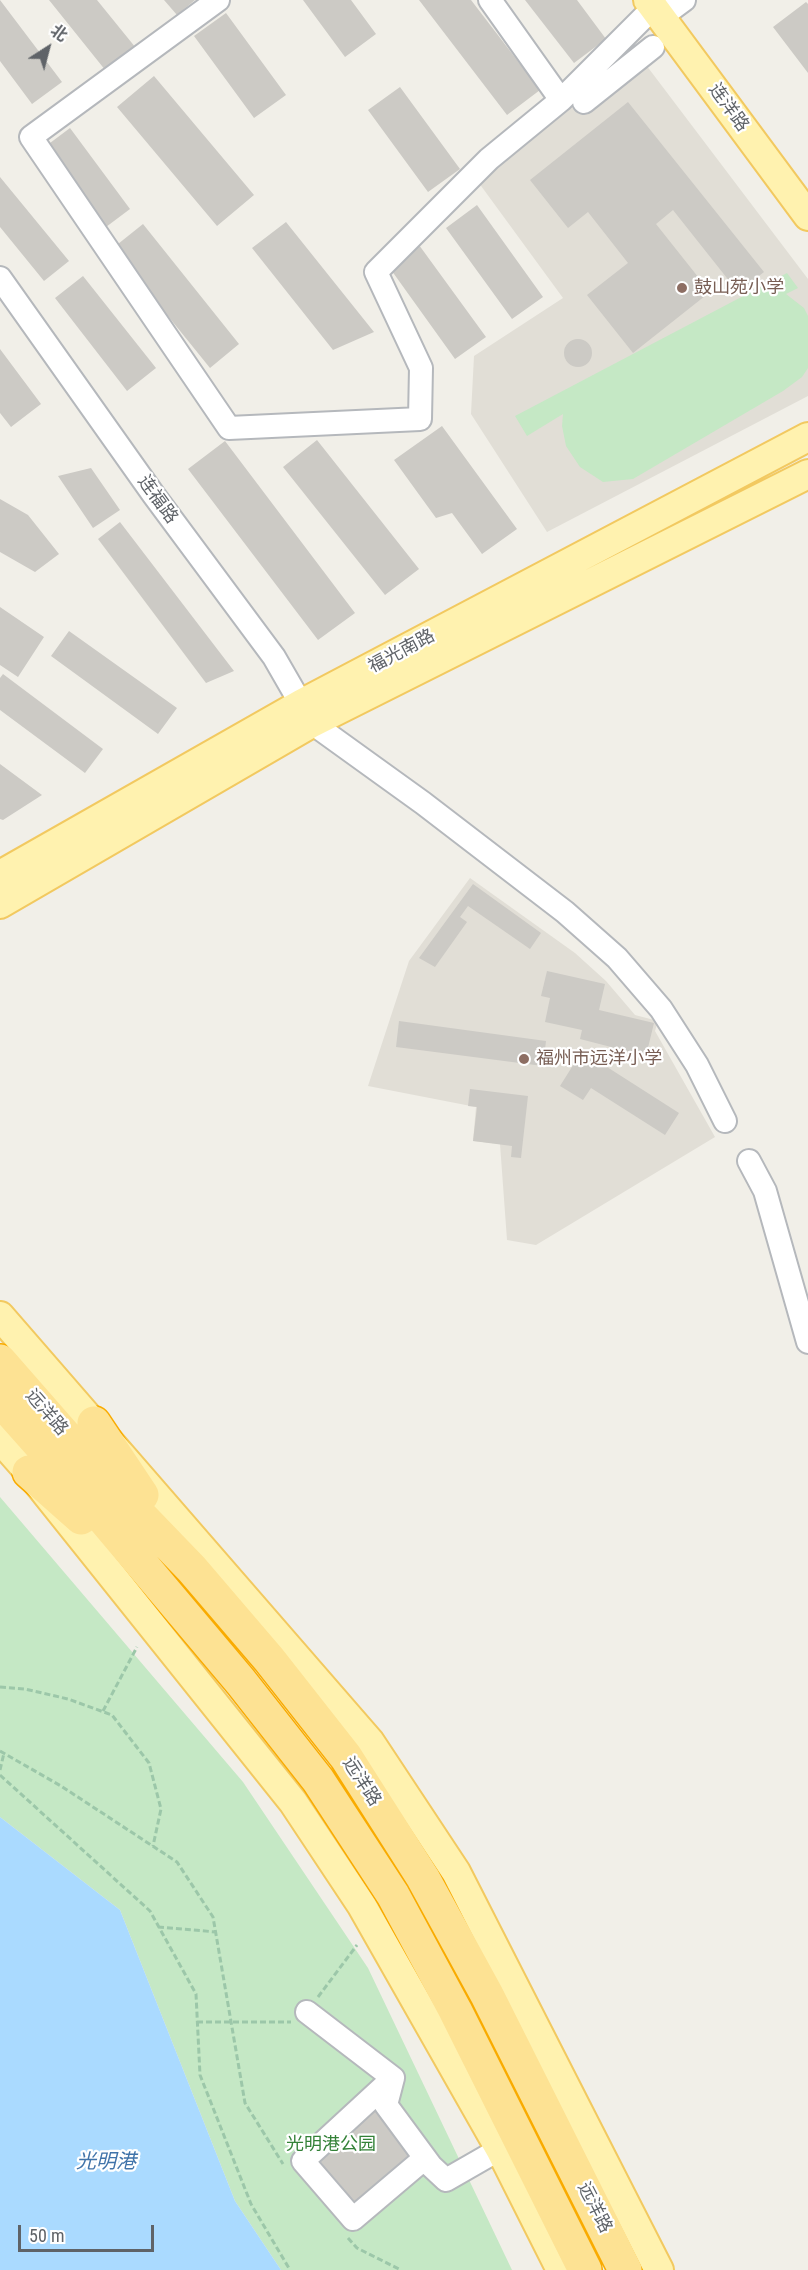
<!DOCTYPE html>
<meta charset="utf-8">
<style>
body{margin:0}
#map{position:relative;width:808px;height:2270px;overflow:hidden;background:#f1efe8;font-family:"Roboto Condensed","Noto Sans SC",sans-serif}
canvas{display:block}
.north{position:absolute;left:18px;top:18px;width:60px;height:60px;-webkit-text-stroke:4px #fff;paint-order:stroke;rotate:36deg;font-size:16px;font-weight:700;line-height:24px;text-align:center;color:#5f6368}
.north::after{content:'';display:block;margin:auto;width:21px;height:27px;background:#5f6368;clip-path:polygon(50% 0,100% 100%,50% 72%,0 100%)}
.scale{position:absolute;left:18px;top:2225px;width:136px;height:27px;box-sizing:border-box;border:3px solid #5f6368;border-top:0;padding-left:8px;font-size:18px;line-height:21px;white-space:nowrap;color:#5f6368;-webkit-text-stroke:4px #fff;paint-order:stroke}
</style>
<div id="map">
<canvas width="808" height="2270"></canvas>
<div class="north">北</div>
<div class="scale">50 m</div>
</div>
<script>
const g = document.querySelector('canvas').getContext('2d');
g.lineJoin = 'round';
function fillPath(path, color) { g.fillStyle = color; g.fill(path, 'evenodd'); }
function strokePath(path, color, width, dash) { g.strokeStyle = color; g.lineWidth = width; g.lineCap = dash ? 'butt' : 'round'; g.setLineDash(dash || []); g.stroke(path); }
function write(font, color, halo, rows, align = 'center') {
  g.font = font + ' "Roboto Condensed","Noto Sans SC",sans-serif'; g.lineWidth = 4.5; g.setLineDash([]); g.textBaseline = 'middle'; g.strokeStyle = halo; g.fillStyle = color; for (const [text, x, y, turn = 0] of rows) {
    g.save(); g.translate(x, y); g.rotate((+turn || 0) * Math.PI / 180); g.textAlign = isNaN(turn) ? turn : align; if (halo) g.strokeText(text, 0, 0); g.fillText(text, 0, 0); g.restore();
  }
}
const education = new Path2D(`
 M 634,49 L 808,279 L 808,396 L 547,532 L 471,414 L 474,356 L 563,298 L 476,179 Z
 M 470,878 L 575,953 L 606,981 L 635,1015 L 658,1021 L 655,1031 L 715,1137 L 536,1245 L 507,1240 L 500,1144 L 473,1141 L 476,1107 L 368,1086 L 409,961 Z`);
const green = new Path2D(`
 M 787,273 L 798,288 L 786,294 L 804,308 L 808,316 L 808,368 L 802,377 L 783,391 L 633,479 L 603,482 L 580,467 L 566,446 L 562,426 L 563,414 L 527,436 L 515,416 Z
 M 0,1497 L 243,1782 L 368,1968 L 512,2270 L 281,2270 L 235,2201 L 120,1910 L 0,1817 Z`);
const water = new Path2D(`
 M 0,1817 L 120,1910 L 235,2201 L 281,2270 L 0,2270 Z`);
const building = new Path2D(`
 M 0,0 L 62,82 L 32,104 L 0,61 Z
 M 49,0 L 97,0 L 140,53 L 110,76 Z
 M 164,0 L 195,0 L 177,15 Z
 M 303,0 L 351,0 L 376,34 L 345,57 Z
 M 419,0 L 471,0 L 540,90 L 507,115 Z
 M 525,0 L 577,0 L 606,39 L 574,63 Z
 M 806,2 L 808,4 L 808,73 L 773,27 Z
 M 226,13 L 286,95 L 254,118 L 194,36 Z
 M 154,76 L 254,195 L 217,226 L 117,107 Z
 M 400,87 L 460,169 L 428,192 L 368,110 Z
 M 628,102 L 764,272 L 738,292 L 673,210 L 656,224 L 710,292 L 633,353 L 587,295 L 628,263 L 588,212 L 568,228 L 530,180 Z
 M 70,128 L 130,209 L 106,227 L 46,146 Z
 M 0,177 L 69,261 L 44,281 L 0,227 Z
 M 477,205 L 543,297 L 512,319 L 446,228 Z
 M 286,222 L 374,332 L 333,350 L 252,248 Z
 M 143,224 L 239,344 L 210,368 L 113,248 Z
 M 419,245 L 486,337 L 455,359 L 389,267 Z
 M 83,276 L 156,368 L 127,391 L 55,298 Z
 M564 353a14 14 0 1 1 28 0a14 14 0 1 1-28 0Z
 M 0,349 L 41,404 L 11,427 L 0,413 Z
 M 442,426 L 517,529 L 482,554 L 452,513 L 436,518 L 394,460 Z
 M 317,440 L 419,569 L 385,595 L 283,467 Z
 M 225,441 L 355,613 L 318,640 L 188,469 Z
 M 91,468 L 120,510 L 93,528 L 58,476 Z
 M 0,499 L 28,515 L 59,554 L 35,572 L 0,552 Z
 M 120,522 L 234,671 L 206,683 L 98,539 Z
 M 0,607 L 44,637 L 18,677 L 0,665 Z
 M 69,631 L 177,708 L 158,734 L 51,656 Z
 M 3,674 L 103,749 L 85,773 L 0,710 L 0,678 Z
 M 0,764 L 42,795 L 3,820 L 0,819 Z
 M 473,884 L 541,933 L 530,949 L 468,906 L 460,917 L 467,922 L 435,967 L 419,958 Z
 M 547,971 L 605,984 L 599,1010 L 654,1023 L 646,1056 L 580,1039 L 582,1030 L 545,1022 L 550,998 L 541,996 Z
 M 399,1021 L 546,1041 L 543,1066 L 396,1047 Z
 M 582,1051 L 679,1113 L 665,1135 L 591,1088 L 583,1100 L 560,1086 Z
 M 470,1089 L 528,1096 L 521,1158 L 511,1157 L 512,1146 L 473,1141 L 477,1107 L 468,1106 Z
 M 380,2107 L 418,2155 L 353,2208 L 315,2161 Z`);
const path = new Path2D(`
 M 0,1687 L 25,1689 L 68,1699 L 112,1715 L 149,1763 L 161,1809 L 153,1846
 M 103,1711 L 137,1647
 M 0,1751 L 61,1786 L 177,1862 L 213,1917 L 245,2103 L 283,2164
 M 0,1770 L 4,1753
 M 0,1775 L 150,1911 L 196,1994 L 200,2075 L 251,2204 L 290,2270
 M 158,1927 L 216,1932
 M 318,1997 L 357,1945
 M 197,2022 L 291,2022
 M 348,2238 L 357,2248 L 401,2270`);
const minor = new Path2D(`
 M 218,0 L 31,137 L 229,428 L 420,419 L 421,368 L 376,272 L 489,159 L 561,100 L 654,7
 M 490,0 L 561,100
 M 661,17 L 684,0
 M 584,102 L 653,47
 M 0,278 L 153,494 L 274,657 L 312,723 L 423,803 L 565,912 L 617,958 L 661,1009 L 697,1065 L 725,1121
 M 749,1161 L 765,1191 L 808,1342
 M 307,2012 L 393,2078 L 386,2105 L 431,2166 L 446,2180 L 500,2149
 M 393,2078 L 303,2161 L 353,2219 L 425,2158`);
const major = new Path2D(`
 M 648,0 L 808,216
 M 0,875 L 301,704 L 808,437
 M 0,904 L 312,723 L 808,474
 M 0,1316 L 370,1742 L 456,1872 L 659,2270
 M 0,1439 L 29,1472 L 293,1802 L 362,1906 L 500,2149 L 561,2270`);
const highway = new Path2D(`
 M 0,1361 L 84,1457 L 192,1569 L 269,1659 L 346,1757 L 423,1878 L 487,1995 L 625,2270
 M 0,1400 L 65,1473 L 241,1682 L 318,1780 L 393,1895 L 455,2010 L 585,2270
 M 94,1423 L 142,1495
 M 29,1472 L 81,1518`);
const markers = [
 [682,288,6,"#8d6e63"],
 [524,1059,6,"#8d6e63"]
];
const streetNames = [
 ["连洋路",728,108,54],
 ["连福路",157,500,54],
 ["福光南路",402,652,-28],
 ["远洋路",46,1413,49],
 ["远洋路",361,1782,57],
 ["远洋路",594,2208,63]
];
const educationNames = [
 ["鼓山苑小学",694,288],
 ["福州市远洋小学",536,1059]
];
const parkNames = [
 ["光明港公园",331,2145]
];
const waterNames = [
 ["光明港",106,2163]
];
fillPath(education, '#e1ded6');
fillPath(green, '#c5e8c5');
fillPath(water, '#aadaff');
fillPath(building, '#cccac5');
strokePath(minor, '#b5b8bc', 26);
strokePath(major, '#f2c960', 32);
strokePath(highway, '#f9ab00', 36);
strokePath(path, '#9cc7a9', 3, [6, 3]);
strokePath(minor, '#fff', 22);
strokePath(major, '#fff2af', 28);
strokePath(highway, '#fde293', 33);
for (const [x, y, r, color] of markers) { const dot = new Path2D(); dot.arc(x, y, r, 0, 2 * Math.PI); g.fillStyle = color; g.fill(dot); strokePath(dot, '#fff', 2); }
write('18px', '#5f6368', '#fff', streetNames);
write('18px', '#785e54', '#fff', educationNames, 'left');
write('18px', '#348238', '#fff', parkNames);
write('italic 20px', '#4174aa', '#fff', waterNames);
</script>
